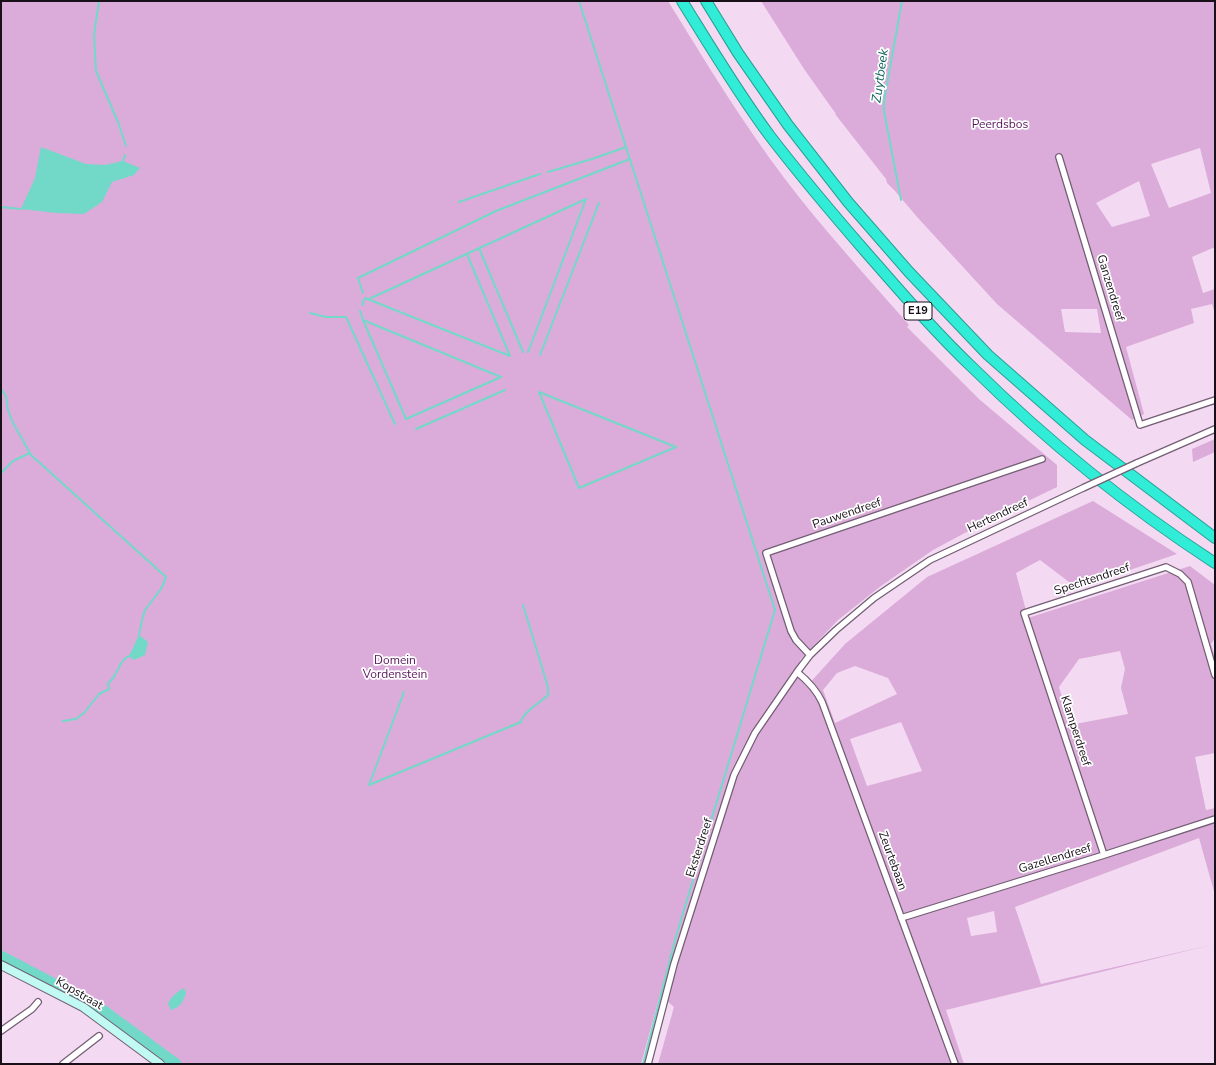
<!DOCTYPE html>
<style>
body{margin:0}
#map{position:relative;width:1216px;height:1065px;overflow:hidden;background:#f3daf2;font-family:"Nunito Sans",sans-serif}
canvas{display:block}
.frame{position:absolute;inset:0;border:2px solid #180f18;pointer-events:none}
</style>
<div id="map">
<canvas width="1216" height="1065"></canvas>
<div class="frame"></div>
</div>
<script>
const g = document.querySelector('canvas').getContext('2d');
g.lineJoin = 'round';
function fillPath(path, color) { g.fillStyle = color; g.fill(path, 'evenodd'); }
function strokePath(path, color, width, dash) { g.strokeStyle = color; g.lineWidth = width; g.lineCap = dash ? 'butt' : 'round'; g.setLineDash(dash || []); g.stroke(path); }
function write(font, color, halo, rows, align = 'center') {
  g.font = font + ' "Nunito Sans",sans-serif'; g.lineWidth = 3.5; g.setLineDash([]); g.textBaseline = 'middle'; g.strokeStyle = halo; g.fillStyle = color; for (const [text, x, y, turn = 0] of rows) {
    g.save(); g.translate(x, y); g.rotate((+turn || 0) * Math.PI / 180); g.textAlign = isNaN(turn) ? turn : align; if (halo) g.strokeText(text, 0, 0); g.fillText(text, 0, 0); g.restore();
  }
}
const green = new Path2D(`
 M 1,1 L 668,1 C 705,61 742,122 785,179 C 823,229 867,277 909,325 L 907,327 L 979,399 L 1057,465 L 1057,487 L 991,519 L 933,550 L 881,586 L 838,620 L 800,660 L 807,686 L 845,644 L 927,577 L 1093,501 L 1177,554 L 1077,588 L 1040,560 L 1016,573 L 1028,618 L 1190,566 L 1215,585 L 1215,638 L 1211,644 L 1215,657 L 1215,753 L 1195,757 L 1206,810 L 1215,808 L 1215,895 L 1199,838 L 1015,907 L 1041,984 L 1215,944 L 946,1010 L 964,1064 L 658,1064 L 674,1007 L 660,995 L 641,1064 L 174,1064 L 104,1013 L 1,959 ZM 1120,651 L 1125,669 L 1121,688 L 1128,714 L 1070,725 L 1059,687 L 1079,659 ZM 855,666 L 888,678 L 897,694 L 835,723 L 823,690 L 837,673 ZM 901,722 L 922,771 L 867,786 L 850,739 ZM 994,911 L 997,932 L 971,936 L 967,918 Z
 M 761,1 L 1215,1 L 1215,247 L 1192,257 L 1203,293 L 1215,289 L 1215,313 L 1212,304 L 1191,309 L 1194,323 L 1126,347 L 1144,414 L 1132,420 L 997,304 L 918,218 L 895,191 L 887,183 L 886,179 L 835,114 L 836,114 L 804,69 ZM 1200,148 L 1211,193 L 1169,208 L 1151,164 ZM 1139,181 L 1150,216 L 1112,227 L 1096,203 ZM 1061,309 L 1097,309 L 1101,333 L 1065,332 Z
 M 1215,439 L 1215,452 L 1193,462 L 1192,449 Z`);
const water = new Path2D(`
 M 41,147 L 86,164 L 105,165 L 123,161 L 140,168 L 134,175 L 112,182 L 102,202 L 84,214 L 56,213 L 21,209 L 35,178 Z
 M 139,635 L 148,642 L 145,655 L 134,660 L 129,656 Z
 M 184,988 L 186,993 C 183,1002 181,1007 171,1010 L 168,1003 C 172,996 177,992 184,988 Z`);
const stream = new Path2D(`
 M 99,1 L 94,35 L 96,71 L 118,122 L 126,146
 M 579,1 L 775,610 L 677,933 L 643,1064
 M 121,163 L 123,161 L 125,155
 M 548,172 L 592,159 L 626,147
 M 901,200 L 884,111 L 884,101 L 902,1
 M 459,202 L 540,174
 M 1,207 L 21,209
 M 479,248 L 523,352
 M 363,293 L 358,278 L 496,211 L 630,159
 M 369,299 L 586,199
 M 362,305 L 365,298 L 510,356 L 467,254
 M 360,311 L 363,320 L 406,419 L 501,377 L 363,320
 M 310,313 L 326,317 L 346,317 L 395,424
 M 528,352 L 586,199
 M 540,355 L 599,203
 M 1,389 L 6,396 L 8,410 L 12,421 L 31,455 L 166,577 L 161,589 L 145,610 L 142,620 L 139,635
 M 539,392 L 676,447 L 579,488 Z
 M 416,429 L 505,390
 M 1,473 L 13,461 L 30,453
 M 404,692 L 369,785 L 521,722 C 524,711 540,703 548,695 L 548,687 L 523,605
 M 63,721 L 76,719 L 84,713 L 99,694 L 109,689 L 108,683 C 118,677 117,662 129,656`);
const river = new Path2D(`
 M 1,956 L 87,1001 L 104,1011 L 176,1064`);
const minor = new Path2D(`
 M 1059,157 L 1140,425 L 1215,400
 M 1137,463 L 1215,429
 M 810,655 L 796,640 L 791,631 L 766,553 L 1042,459
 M 797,672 C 808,681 816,689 822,702 L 955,1064
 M 1104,855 L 1024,613 L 1166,567 L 1180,574 L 1188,582 L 1215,675
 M 901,918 L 1104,855 L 1215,819
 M 1,1031 L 32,1009 L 38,1002
 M 63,1064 L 99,1036
 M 648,1064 L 674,964 L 734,775 L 755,733 L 797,672 L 810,655 L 836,630 L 874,598 L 930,560 L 1083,488`);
const secondary = new Path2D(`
 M 1,965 L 83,1007 L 160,1064`);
const motorway = new Path2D(`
 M 682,1 C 710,46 738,93 770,136 C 800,175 832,213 865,251 C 900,291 935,332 974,369 C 1047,441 1129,507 1215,563
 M 706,1 L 738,53 L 788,125 L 848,202 L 909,272 L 988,355 L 1085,440 L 1215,538`);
const minorBridge = new Path2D(`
 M 1083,488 L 1137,463`);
const shields = [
 [918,311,28]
];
const shieldNames = [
 ["E19",918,311]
];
const parkNames = [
 ["Peerdsbos",1000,125],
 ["Domein",395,661],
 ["Vordenstein",395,675]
];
const streetNames = [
 ["Ganzendreef",1110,288,73],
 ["Pauwendreef",847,514,-19],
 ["Hertendreef",998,516,-25],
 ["Spechtendreef",1092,580,-18],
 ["Klamperdreef",1075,731,72],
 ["Eksterdreef",700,848,-72],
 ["Gazellendreef",1055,859,-17],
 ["Zeurtebaan",892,861,70],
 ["Kopstraat",79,994,30]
];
const waterNames = [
 ["Zuytbeek",881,76,-82]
];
fillPath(green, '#dbacda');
fillPath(water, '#72d9c9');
strokePath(stream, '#72d9c9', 2);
strokePath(river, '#72d9c9', 11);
strokePath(minor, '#735e73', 8);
strokePath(secondary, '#735e73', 10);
strokePath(motorway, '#289f94', 12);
strokePath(minor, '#fff', 5.5);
strokePath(secondary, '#c1faf3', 8);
strokePath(motorway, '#31edd7', 10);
strokePath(minorBridge, '#735e73', 8, []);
strokePath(minorBridge, '#fff', 5.5);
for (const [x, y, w] of shields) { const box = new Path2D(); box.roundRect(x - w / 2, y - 9, w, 18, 3); g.fillStyle = '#fff'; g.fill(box); strokePath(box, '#180f18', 1); }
write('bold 11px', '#180f18', null, shieldNames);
write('12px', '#571559', '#fff', parkNames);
write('12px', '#180f18', '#fff', streetNames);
write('italic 13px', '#0f655b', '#fff', waterNames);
</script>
